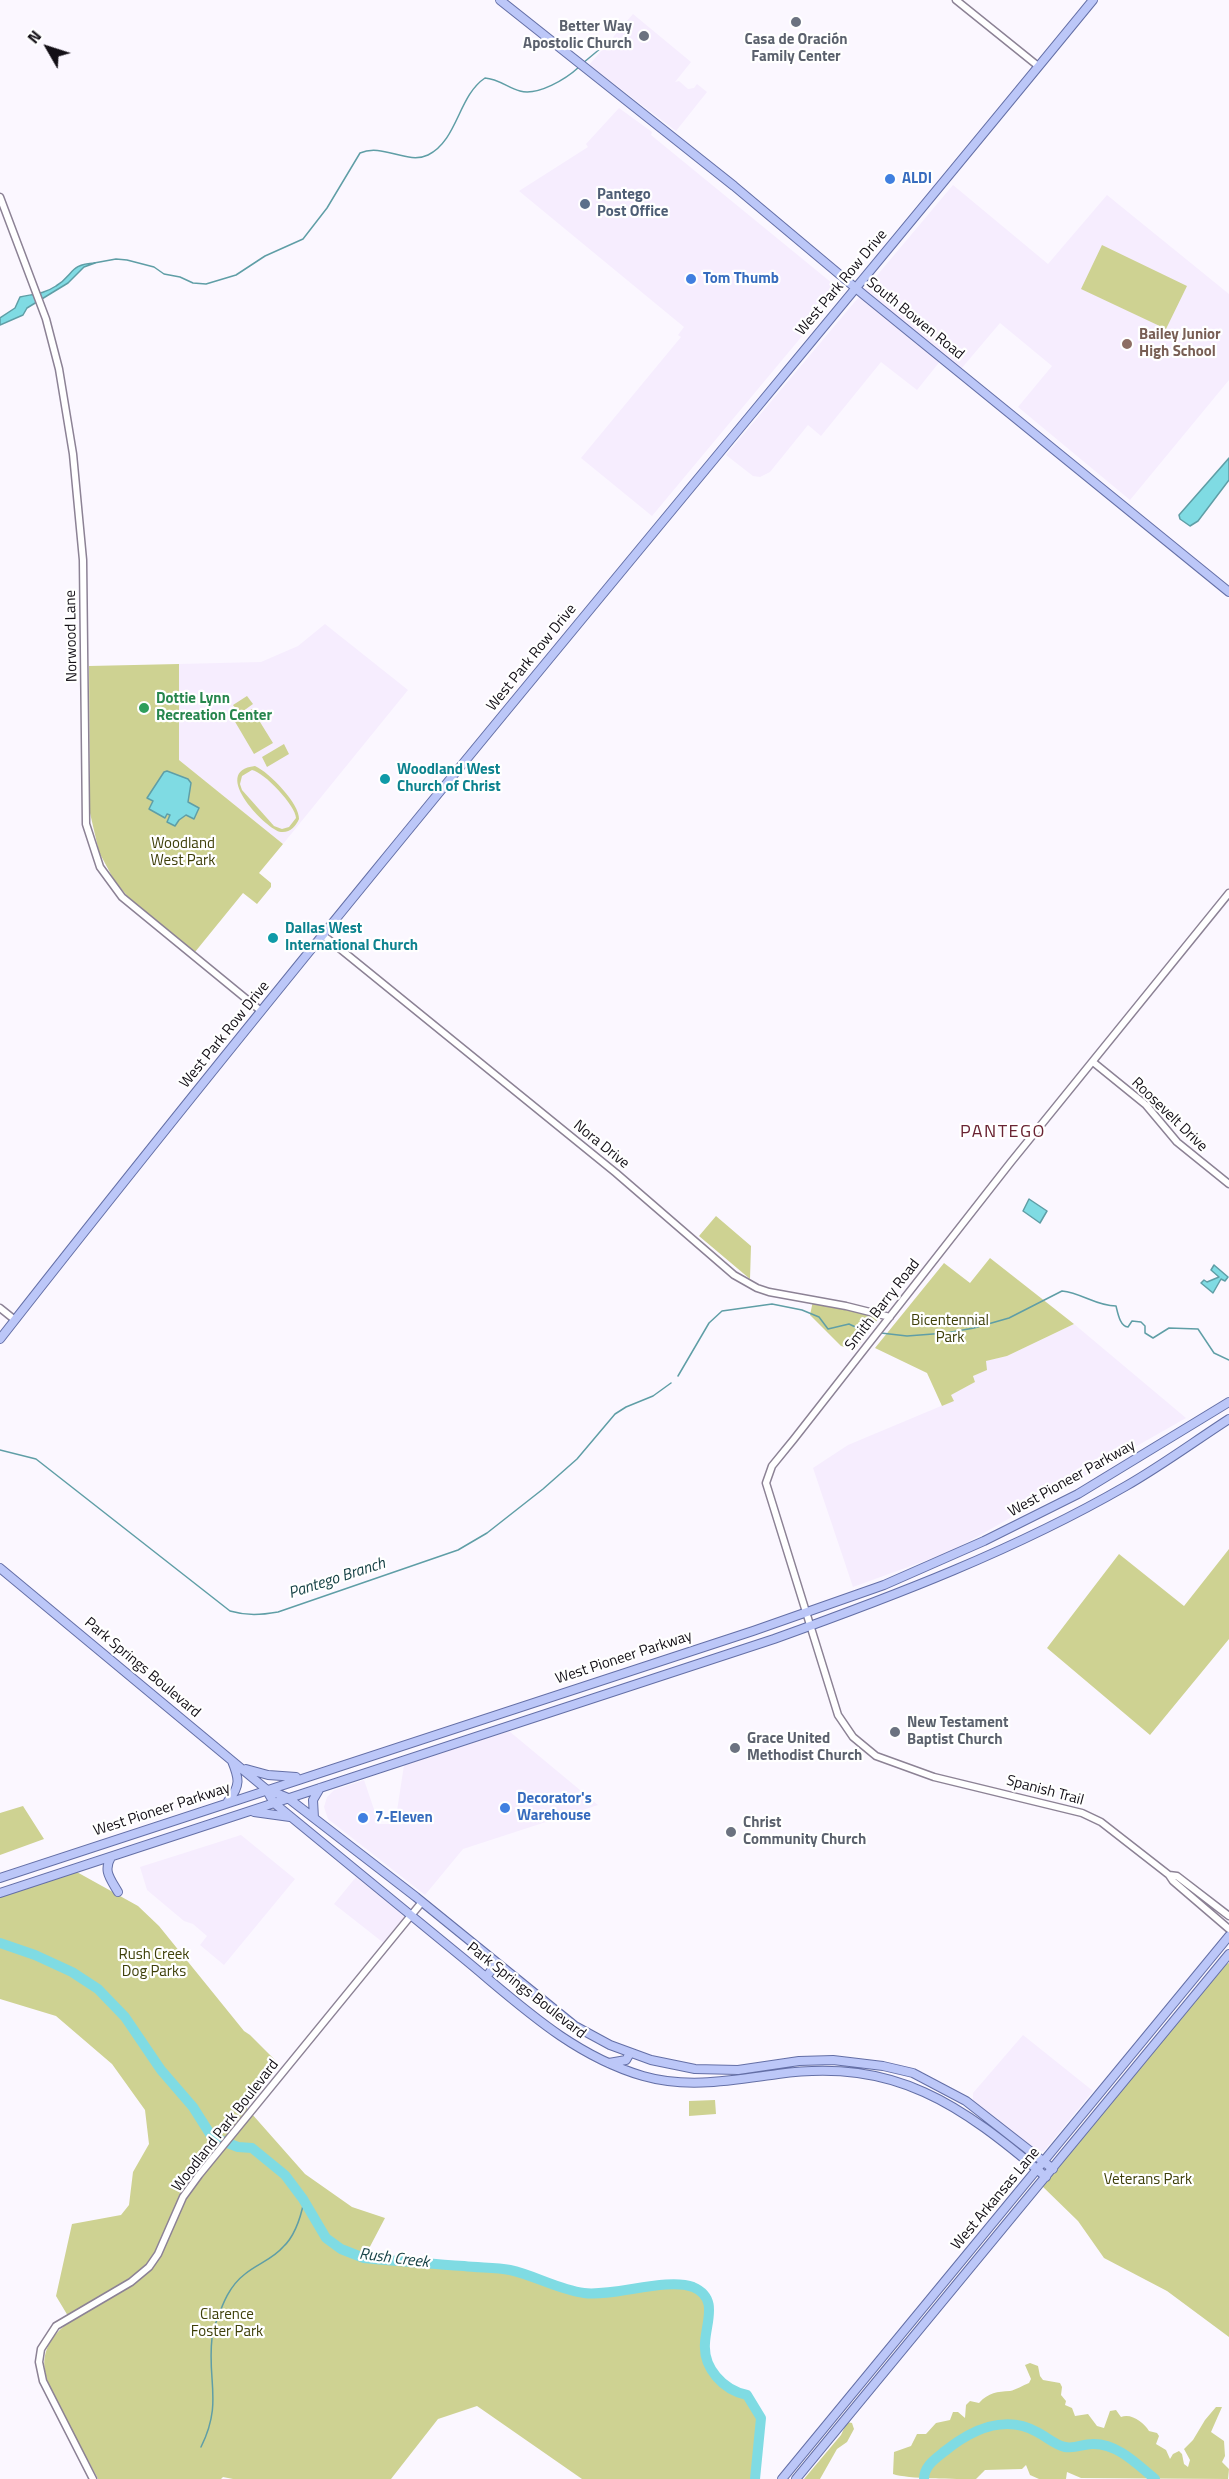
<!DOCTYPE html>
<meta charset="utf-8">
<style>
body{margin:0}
#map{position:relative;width:1229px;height:2479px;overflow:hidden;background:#fbf7ff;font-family:"Titillium Web",sans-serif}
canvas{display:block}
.north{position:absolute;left:18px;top:18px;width:60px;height:60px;-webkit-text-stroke:4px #fff;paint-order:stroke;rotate:309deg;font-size:16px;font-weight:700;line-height:24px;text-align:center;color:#130f16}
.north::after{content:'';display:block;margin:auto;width:21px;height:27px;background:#130f16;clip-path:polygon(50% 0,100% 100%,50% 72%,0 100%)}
</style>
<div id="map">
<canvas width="1229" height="2479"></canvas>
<div class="north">N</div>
</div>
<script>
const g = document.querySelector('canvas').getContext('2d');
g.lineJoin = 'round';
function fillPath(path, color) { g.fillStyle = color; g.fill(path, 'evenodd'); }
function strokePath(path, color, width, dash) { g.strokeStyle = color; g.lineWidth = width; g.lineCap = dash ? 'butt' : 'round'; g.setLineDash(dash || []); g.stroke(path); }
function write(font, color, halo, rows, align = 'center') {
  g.font = font + ' "Titillium Web",sans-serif'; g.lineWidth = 4.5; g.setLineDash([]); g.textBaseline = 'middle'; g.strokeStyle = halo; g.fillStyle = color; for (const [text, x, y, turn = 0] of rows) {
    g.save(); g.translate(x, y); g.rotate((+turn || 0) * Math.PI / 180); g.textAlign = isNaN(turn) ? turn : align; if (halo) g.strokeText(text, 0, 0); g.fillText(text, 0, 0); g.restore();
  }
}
const built = new Path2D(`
 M 633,14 L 691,62 L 675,82 L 679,81 L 688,89 L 694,88 L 697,84 L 707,92 L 676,131 L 589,65 Z
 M 619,108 L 652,132 L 651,135 L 838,288 L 838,293 L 652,516 L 581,458 L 681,337 L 678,335 L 684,327 L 519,191 L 588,147 L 586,144 Z
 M 953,185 L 1048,264 L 1107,195 L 1229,294 L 1229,380 L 1130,500 L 1018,407 L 1052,366 L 1000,323 L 961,369 L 945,355 L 917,390 L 881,362 L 821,436 L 808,425 L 770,472 L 760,477 L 753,476 L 726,455 Z
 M 325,624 L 408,690 L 283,844 L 179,760 L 179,664 L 261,662 L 298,646 Z
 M 1074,1324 L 1186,1418 L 952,1551 L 853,1587 L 813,1468 L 848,1445 L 953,1401 L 950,1395 L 975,1382 L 973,1377 L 985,1361 L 1007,1356 Z
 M 509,1731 L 598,1805 L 463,1849 L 425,1895 L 328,1819 L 324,1807 L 327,1797 L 334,1790 L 364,1780 L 379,1824 L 395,1824 L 404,1765 Z
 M 241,1835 L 295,1879 L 224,1965 L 200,1945 L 207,1936 L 193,1924 L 184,1921 L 147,1890 L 140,1867 Z
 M 356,1877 L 407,1918 L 385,1944 L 334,1904 Z
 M 1023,2035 L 1093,2091 L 1044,2151 L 1037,2152 L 973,2100 L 973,2093 Z`);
const green = new Path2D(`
 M 1102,245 L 1187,286 L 1166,329 L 1081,289 Z
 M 179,664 L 179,760 L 283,844 L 259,873 L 271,883 L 271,887 L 257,904 L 243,893 L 195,952 L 128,897 L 114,880 L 99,852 L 90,813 L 89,666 Z
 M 247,696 L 253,704 L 239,714 L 233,705 Z
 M 252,709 L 273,743 L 254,754 L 234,720 Z
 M 284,744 L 289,754 L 267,767 L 262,757 Z
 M 255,766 C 269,772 300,804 299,819 C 296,826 290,833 281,832 C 268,831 208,771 255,766 ZM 252,770 C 264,772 296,806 296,818 L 289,827 L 282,829 L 274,826 L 242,790 L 240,784 L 242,776 Z
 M 716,1216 L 751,1246 L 750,1279 L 699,1236 Z
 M 990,1258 L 1074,1324 L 1007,1356 L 986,1361 L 987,1370 L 973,1376 L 975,1382 L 951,1395 L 954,1401 L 942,1406 L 927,1373 L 875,1348 L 944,1263 L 970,1283 Z
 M 813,1301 L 874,1315 L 878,1319 L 855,1350 L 841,1346 L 810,1315 Z
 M 1229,1549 L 1229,1639 L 1150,1735 L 1047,1648 L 1119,1554 L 1184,1606 Z
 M 23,1806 L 44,1839 L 0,1855 L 0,1813 Z
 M 75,1871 L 138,1906 L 159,1926 L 244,2031 L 250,2035 L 277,2062 L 244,2105 L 305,2174 L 352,2207 L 385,2218 L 364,2258 L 509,2270 L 584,2294 L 678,2285 L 692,2287 L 708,2299 C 711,2315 703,2329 705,2345 C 706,2370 722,2390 747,2395 L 761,2418 L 755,2479 L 582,2479 L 477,2406 L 438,2419 L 391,2479 L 233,2479 L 223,2477 L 221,2479 L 98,2479 C 84,2450 50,2400 45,2371 C 41,2350 54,2332 71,2321 L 56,2296 L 72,2224 L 121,2215 L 129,2205 L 133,2172 L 149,2144 L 145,2110 L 112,2064 L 56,2016 L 0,1999 L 0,1897 Z
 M 1229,1963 L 1229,2337 L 1167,2291 L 1104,2258 L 1078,2221 L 1040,2184 L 1219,1966 Z
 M 715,2100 L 716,2114 L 689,2116 L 689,2101 Z
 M 1030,2363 L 1038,2366 L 1040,2376 L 1043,2380 L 1060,2383 L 1062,2387 L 1061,2395 L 1066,2401 L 1065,2405 L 1072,2408 L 1075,2416 L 1088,2414 L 1097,2426 L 1104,2428 L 1110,2411 L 1116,2410 L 1121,2417 C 1132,2413 1144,2423 1149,2431 L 1157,2433 L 1159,2436 L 1156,2444 L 1166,2450 L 1170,2459 L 1173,2454 L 1179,2451 L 1182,2454 L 1184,2464 L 1188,2467 L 1190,2460 L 1184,2449 L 1193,2440 L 1205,2420 L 1216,2407 L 1222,2407 L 1211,2432 L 1224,2441 L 1225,2456 L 1222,2462 L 1229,2469 L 1228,2479 L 1081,2478 L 1067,2472 L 1066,2479 L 1039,2479 L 1030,2475 L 1026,2465 L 1022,2469 L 985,2470 L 976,2479 C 957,2479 907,2479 893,2474 L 894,2452 L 911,2446 L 917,2434 L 926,2434 L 936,2423 L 950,2420 L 953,2412 L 958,2412 L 965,2418 L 966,2405 L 970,2401 L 979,2403 C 989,2392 997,2392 1010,2391 C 1016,2390 1023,2385 1029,2383 L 1031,2379 L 1025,2365 Z
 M 847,2422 L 852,2423 L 854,2429 L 847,2442 L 837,2449 L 820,2479 L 804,2479 L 841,2435 Z`);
const water = new Path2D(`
 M 95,263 L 84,267 L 68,283 L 27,308 L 23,315 L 0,325 L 0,318 L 15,308 L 20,297 C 33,294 44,294 56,286 C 74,275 69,264 95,263 Z
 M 1229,458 L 1229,480 L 1198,521 L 1190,526 L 1180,519 L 1179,515 Z
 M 167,771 L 188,779 L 191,783 L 188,802 L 199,808 L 194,819 L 186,815 L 179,820 L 175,826 L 167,822 L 170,815 L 167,814 L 165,818 L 149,809 L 153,801 L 147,798 L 164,772 Z
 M 1029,1199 L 1047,1211 L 1040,1223 L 1023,1211 Z
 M 1214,1265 L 1228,1277 L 1225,1281 L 1221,1279 L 1213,1293 L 1201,1283 L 1204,1280 L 1207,1282 L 1219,1277 L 1211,1270 Z`);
const stream = new Path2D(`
 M 583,63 L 607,43
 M 94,263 L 116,259 L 127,260 L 154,267 L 164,274 L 180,277 L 193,283 L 206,284 L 236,275 L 265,256 L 303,239 L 327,208 L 360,153 C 383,143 407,165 428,155 C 458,140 458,96 485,78 C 499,79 508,88 520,91 C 538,96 566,79 579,67
 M 881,1333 L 907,1336 L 946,1333 L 974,1328 L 1009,1318 L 1062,1291 C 1082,1293 1096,1306 1116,1306 C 1118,1314 1120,1326 1128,1327 L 1132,1321 L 1141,1322 L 1145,1326 L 1145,1333 L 1153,1338 L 1169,1328 L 1198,1329 L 1214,1353 L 1229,1360
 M 678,1376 L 709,1323 L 722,1311 L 772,1304 L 802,1310 L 819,1317 L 828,1329 L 849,1324 L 864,1331
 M 0,1450 L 36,1459 L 230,1611 C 247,1616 261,1615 278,1612 L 458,1550 L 487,1533 L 543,1489 L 577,1459 L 615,1414 L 626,1407 L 653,1396 L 671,1383
 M 215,2325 C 222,2306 228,2287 245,2274 C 257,2264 273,2259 283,2247 C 295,2236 301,2216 304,2201
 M 201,2447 C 223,2403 207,2381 212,2338`);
const river = new Path2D(`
 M 0,1943 L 35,1955 L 72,1972 L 98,1989 L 125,2017 L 161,2070 L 193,2107 L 212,2137 L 238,2147 L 252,2148 L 285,2175 L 303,2199 L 326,2238 L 341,2249 L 364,2258 C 397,2261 431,2264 464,2266 C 479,2268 495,2267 510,2270 C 534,2275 559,2290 584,2293 C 613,2297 667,2277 693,2287 C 719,2298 706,2322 705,2343 C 703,2368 723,2390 747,2395 L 761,2418 L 755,2479
 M 924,2479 C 924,2466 935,2459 945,2451 C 971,2430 1005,2414 1037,2432 C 1047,2437 1055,2445 1065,2447 C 1075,2449 1083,2444 1092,2444 C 1117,2443 1137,2464 1155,2479`);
const minor = new Path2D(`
 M 956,0 L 1038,66
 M 0,197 L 46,319 L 59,369 L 73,454 L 83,560 L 86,824 L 100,867 L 122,897 L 261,1011
 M 1229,893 L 1011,1162 L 794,1439 L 772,1466 L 766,1483 L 838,1715 L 853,1737 L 876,1756 L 934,1777 L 1082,1813 L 1101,1822 L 1169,1875 L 1173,1881 L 1229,1929
 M 323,935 L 616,1173 L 734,1275 L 757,1288 L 769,1292 L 846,1306 L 890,1317
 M 1093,1062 L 1146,1105 L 1177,1142 L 1229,1184
 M 0,1308 L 15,1320
 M 1169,1875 L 1177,1876 L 1229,1916
 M 93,2479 L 43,2381 L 39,2362 L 41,2349 L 56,2326 L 131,2282 L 149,2267 L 158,2254 L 183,2197 L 199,2175 L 422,1902`);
const major = new Path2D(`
 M 500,0 L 734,186 L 864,295 L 1229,592
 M 0,1339 C 355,885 728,446 1093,0
 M 0,1568 L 266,1789 L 288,1798 L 416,1897 L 575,2026 L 610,2045 L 651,2060 L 695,2069 L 738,2070 L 799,2061 L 833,2060 L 883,2066 L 913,2073 L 966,2101 L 1053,2169
 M 246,1769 L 268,1775 L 296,1777
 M 266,1789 L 274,1803 C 337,1854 400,1907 463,1958 C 519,2004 571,2055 643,2076 C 688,2089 733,2080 778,2074 C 896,2058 960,2104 1046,2177
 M 228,1801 C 241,1786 239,1778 232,1761
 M 254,1812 L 290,1817
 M 314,1818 L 313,1800 L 320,1788
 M 111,1857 C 103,1871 110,1878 118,1892
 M 0,1878 L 753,1631 L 884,1585 L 984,1541 L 1078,1494 L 1229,1402
 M 0,1893 L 774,1639 C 894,1596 1015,1550 1126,1486 C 1161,1466 1195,1441 1229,1419
 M 486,1977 L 497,1963
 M 609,2063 L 626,2060 L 630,2053
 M 782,2479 L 1229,1936
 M 796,2479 L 1229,1954`);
const markers = [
 [796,22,6,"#6b7280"],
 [644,36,6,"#6b7280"],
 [890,179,6,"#3f7fe0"],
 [585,204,6,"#5c6f8a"],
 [691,279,6,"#3f7fe0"],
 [1127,344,6,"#8d6e63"],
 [144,708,6,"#2e9e5b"],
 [385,779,6,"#0f9aa8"],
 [273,938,6,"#0f9aa8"],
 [895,1732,6,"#6b7280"],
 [735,1748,6,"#6b7280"],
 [505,1808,6,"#3f7fe0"],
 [363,1818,6,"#3f7fe0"],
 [731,1832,6,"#6b7280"]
];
const worshipNames = [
 ["Better Way",632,27,"right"],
 ["Apostolic Church",632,44,"right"],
 ["Casa de Oración",796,40,"center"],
 ["Family Center",796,57,"center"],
 ["New Testament",907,1723],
 ["Baptist Church",907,1740],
 ["Grace United",747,1739],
 ["Methodist Church",747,1756],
 ["Christ",743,1823],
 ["Community Church",743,1840]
];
const shopNames = [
 ["ALDI",902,179],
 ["Tom Thumb",703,279],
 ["Decorator's",517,1799],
 ["Warehouse",517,1816],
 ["7-Eleven",375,1818]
];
const serviceNames = [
 ["Pantego",597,195],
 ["Post Office",597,212]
];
const streetNames = [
 ["West Park Row Drive",842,283,-50],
 ["South Bowen Road",915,319,39],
 ["Norwood Lane",72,636,-91],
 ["West Park Row Drive",532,658,-51],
 ["West Park Row Drive",225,1035,-51],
 ["Roosevelt Drive",1169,1115,44],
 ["Nora Drive",601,1145,39],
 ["Smith Barry Road",883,1305,-52],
 ["West Pioneer Parkway",1072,1479,-29],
 ["West Pioneer Parkway",624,1658,-18],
 ["Park Springs Boulevard",142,1668,40],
 ["Spanish Trail",1045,1791,15],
 ["West Pioneer Parkway",162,1810,-18],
 ["Park Springs Boulevard",526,1991,38],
 ["Woodland Park Boulevard",226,2126,-52],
 ["West Arkansas Lane",996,2199,-50]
];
const educationNames = [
 ["Bailey Junior",1139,335],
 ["High School",1139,352]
];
const leisureNames = [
 ["Dottie Lynn",156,699],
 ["Recreation Center",156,716]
];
const cultureNames = [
 ["Woodland West",397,770],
 ["Church of Christ",397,787],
 ["Dallas West",285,929],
 ["International Church",285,946]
];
const parkNames = [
 ["Woodland",183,844],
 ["West Park",183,861],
 ["Bicentennial",950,1321],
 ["Park",950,1338],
 ["Rush Creek",154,1955],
 ["Dog Parks",154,1972],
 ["Veterans Park",1148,2180],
 ["Clarence",227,2315],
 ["Foster Park",227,2332]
];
const waterNames = [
 ["Pantego Branch",337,1579,-18],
 ["Rush Creek",394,2259,7]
];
const quarterNames = [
 ["PANTEGO",1003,1133]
];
fillPath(built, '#f6edfe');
fillPath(green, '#ced292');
fillPath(water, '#7fdbe3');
strokePath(water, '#5f9ea6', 1.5);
strokePath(stream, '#5f9ea6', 1.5);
strokePath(river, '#7fdbe3', 10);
strokePath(minor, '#8c8295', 9);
strokePath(major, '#646fa6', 10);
strokePath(minor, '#fff', 6);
strokePath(major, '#bcc7f8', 8);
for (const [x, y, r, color] of markers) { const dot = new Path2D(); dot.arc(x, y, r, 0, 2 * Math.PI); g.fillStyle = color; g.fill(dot); strokePath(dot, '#fff', 2); }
write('bold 15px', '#5b616d', '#fff', worshipNames, 'left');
write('bold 15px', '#366cbe', '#fff', shopNames, 'left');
write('bold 15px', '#4e5e75', '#fff', serviceNames, 'left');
write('15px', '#130f16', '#fff', streetNames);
write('bold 15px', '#785e54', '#fff', educationNames, 'left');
write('bold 15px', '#27864d', '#fff', leisureNames, 'left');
write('bold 15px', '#0d838f', '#fff', cultureNames, 'left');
write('15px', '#3e3f09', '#fff', parkNames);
write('italic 16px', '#174246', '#fff', waterNames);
g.letterSpacing = '1.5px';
write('18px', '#692332', '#fff', quarterNames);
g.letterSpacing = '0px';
</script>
